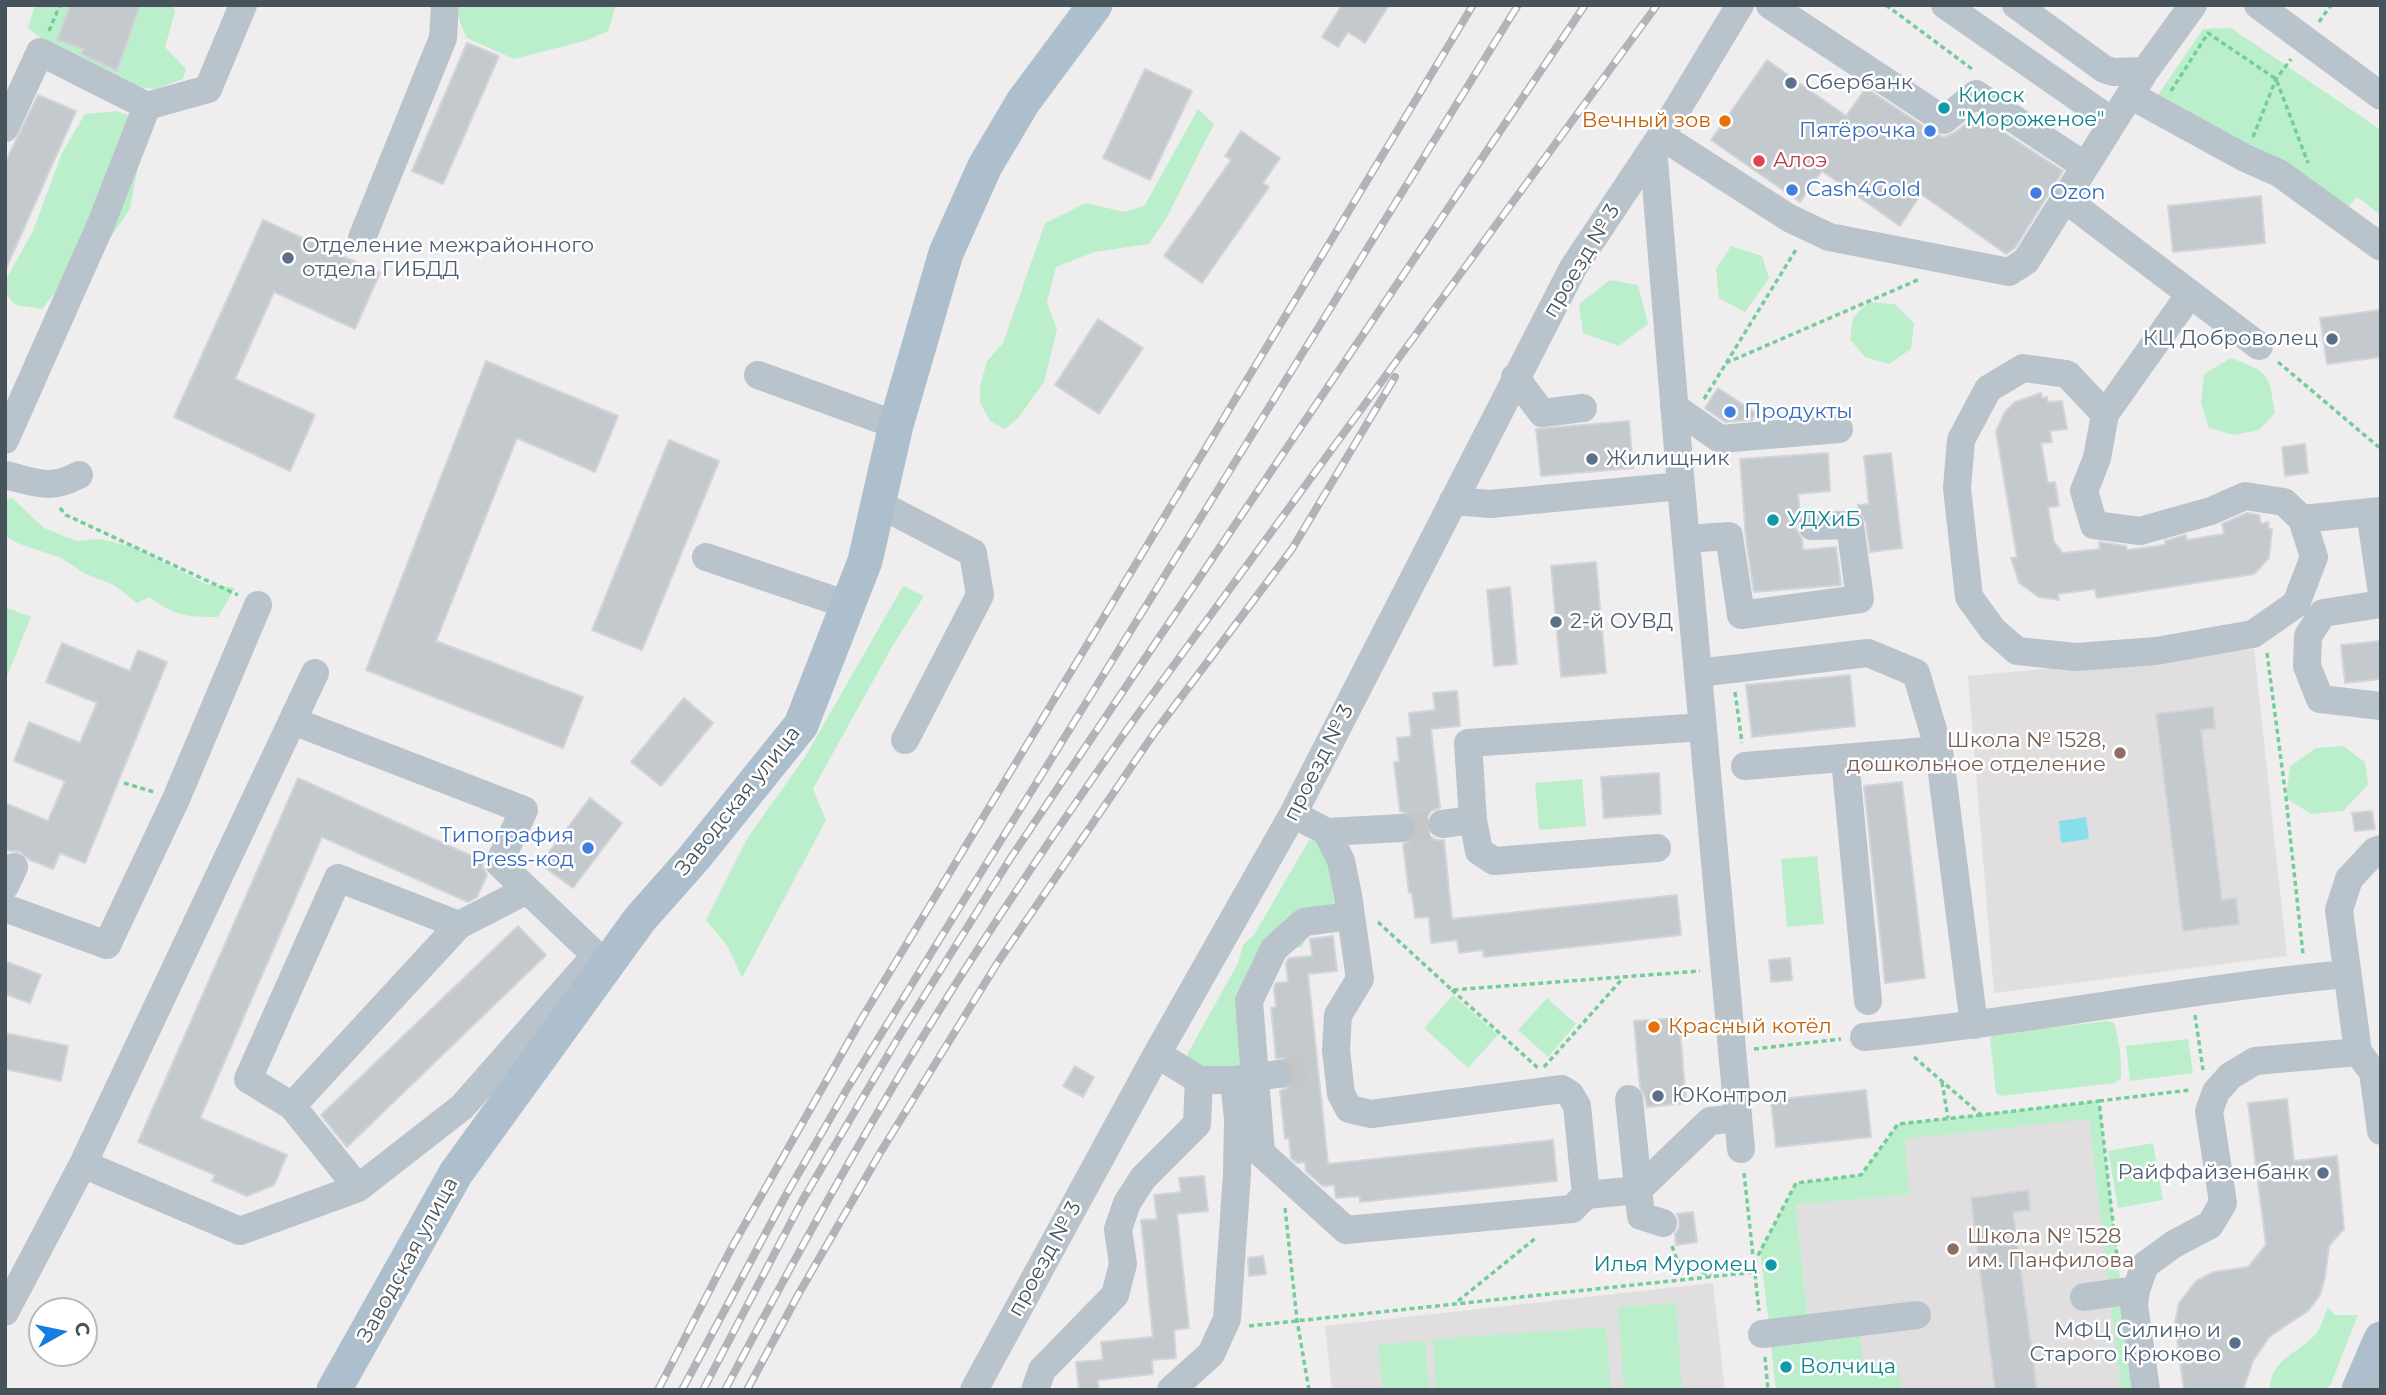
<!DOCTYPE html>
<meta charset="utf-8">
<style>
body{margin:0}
#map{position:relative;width:2386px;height:1395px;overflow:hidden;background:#f0edee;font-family:Montserrat,sans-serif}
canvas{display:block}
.frame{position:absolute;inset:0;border:7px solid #46535b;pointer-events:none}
.north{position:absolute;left:28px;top:1297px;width:70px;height:70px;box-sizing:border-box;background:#fff;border:2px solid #b5babd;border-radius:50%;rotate:81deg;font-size:19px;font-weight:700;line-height:28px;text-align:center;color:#46535b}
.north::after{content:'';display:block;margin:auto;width:24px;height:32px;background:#177ee1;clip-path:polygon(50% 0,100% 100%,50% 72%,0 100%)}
</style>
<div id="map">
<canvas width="2386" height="1395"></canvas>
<div class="frame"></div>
<div class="north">С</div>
</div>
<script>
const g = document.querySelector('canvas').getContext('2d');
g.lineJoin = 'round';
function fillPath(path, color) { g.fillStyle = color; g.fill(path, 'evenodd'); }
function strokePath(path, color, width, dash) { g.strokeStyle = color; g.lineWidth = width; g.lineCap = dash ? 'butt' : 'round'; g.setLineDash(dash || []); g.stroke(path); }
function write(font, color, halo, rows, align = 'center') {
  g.font = font + ' Montserrat,sans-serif'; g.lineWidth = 5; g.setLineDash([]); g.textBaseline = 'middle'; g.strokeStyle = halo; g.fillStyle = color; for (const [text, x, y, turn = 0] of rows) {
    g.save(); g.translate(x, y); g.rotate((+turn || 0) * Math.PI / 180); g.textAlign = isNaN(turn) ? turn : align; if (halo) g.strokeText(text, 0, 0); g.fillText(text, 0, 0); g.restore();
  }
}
const education = new Path2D(`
 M 2254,649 L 2287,956 L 1994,993 L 1968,676 Z
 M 2090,1118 L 2121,1390 L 1816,1390 L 1796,1205 L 1910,1194 L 1905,1139 Z
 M 1713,1283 L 1725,1390 L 1332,1390 L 1325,1326 Z`);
const green = new Path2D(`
 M 35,5 L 173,5 L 175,12 L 165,47 L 186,69 L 183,79 L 156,89 L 125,86 L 50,45 L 28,28 Z
 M 459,5 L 616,5 L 608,31 L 588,40 L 514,59 L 467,38 L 459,21 Z
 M 2231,28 L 2381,130 L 2381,215 L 2357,197 L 2348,207 L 2147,111 L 2203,29 Z
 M 1198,109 L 1214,124 L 1167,217 L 1149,244 L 1094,252 L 1056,267 L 1047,302 L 1057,329 L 1044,382 L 1019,417 L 1005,429 L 990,421 L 980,403 L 980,386 L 987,361 L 1003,343 L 1045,223 L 1086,203 L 1125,212 L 1145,205 Z
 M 117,111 L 135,118 L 142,145 L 130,209 L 100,253 L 58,289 L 42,309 L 15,305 L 5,292 L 5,281 L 32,233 L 62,153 L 85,114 Z
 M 1731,246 L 1762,256 L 1769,278 L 1745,312 L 1719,298 L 1716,269 Z
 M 1610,280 L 1638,285 L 1648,324 L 1619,346 L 1583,333 L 1579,304 Z
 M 1868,302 L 1895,304 L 1914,323 L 1911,349 L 1889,364 L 1865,357 L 1850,339 L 1853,318 Z
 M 2231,358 C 2270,373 2269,373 2275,413 L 2259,430 L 2234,435 L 2209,428 L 2201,403 L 2204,374 Z
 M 12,498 L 44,528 L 76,541 L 100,539 L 134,547 L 206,584 L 235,588 L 218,617 C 185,617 176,616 149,597 L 137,603 L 114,585 L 86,574 L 61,558 L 17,543 L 5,536 L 5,499 Z
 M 903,586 L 924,596 L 893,645 L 813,789 L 826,820 L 742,978 L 728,947 L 706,920 L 748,837 L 805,757 Z
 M 5,607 L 31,617 L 5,681 Z
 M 2343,746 L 2365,762 L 2368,785 L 2343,811 L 2311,814 L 2286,798 L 2290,766 L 2316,748 Z
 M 1582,779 L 1586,826 L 1539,830 L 1535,783 Z
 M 1309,840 L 1333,845 L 1348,895 L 1307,935 L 1302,947 L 1290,949 L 1264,984 L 1255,1068 L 1216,1080 L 1183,1062 L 1238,963 L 1243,945 L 1254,935 Z
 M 1817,856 L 1824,924 L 1787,927 L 1781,859 Z
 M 1453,995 L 1498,1035 L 1468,1068 L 1424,1028 Z
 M 1547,998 L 1576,1024 L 1548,1057 L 1518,1030 Z
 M 2108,1021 L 2114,1023 C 2119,1039 2122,1061 2121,1078 L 2115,1083 L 2001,1096 L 1996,1093 L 1990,1038 L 1995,1034 Z
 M 2188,1039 L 2193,1073 L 2130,1081 L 2126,1046 Z
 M 2099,1101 L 2133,1390 L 2121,1390 L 2089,1119 L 1905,1139 L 1910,1194 L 1796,1205 L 1808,1320 L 1769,1324 L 1760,1251 L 1796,1183 L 1861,1175 L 1898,1124 Z
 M 2153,1143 L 2163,1200 L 2118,1208 L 2108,1151 Z
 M 1676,1303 L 1682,1390 L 1624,1390 L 1618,1307 Z
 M 2328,1307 L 2335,1315 L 2358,1315 L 2331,1384 L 2326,1390 L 2270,1390 C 2269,1361 2296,1354 2313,1337 C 2321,1329 2324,1317 2328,1307 Z
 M 1606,1327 L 1611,1390 L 1436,1390 L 1433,1339 Z
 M 1860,1329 L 1863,1365 L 1814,1371 L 1814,1374 L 1898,1364 L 1901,1390 L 1776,1390 L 1770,1338 Z
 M 1425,1341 L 1429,1390 L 1383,1390 L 1378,1344 Z`);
const water = new Path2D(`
 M 2086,817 L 2089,839 L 2061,843 L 2059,821 Z`);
const building = new Path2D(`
 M 70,5 L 140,5 L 117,71 L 81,54 L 83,49 L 57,40 Z
 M 1342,5 L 1389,5 L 1365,43 L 1348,32 L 1338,47 L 1322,37 Z
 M 467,43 L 499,56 L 443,184 L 412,171 Z
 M 1767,60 L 1846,116 L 1866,88 L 1935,134 L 1944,137 L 1954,133 L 1977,115 L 2063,171 L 2015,248 L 2006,254 L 1921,194 L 1900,226 L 1822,171 L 1800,202 L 1711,140 Z
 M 1145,69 L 1192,91 L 1150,180 L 1103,158 Z
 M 38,95 L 76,111 L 5,271 L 5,163 Z
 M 1241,131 L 1280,158 L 1263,183 L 1269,187 L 1202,283 L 1164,256 L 1231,160 L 1225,156 Z
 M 2261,196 L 2265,243 L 2173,252 L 2168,206 Z
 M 263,220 L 380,273 L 355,329 L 274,292 L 235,379 L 315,415 L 290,471 L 174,417 Z
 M 2381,310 L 2381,357 L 2327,364 L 2320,318 Z
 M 1098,319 L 1143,348 L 1099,414 L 1055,385 Z
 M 486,361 L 618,416 L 595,472 L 517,438 L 436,641 L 583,697 L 563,748 L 366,670 Z
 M 1718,388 L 1756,413 L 1752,420 L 1725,422 L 1705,408 Z
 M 2041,393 L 2042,398 L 2047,397 L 2048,402 L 2062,401 L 2067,429 L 2050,431 L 2052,442 L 2041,443 L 2048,483 L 2055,482 L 2059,506 L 2048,507 L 2054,542 L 2063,553 L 2100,549 L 2099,542 L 2126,546 L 2127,550 L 2165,545 L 2165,541 L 2186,535 L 2187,540 L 2224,534 L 2222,524 L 2247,513 L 2259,515 L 2261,524 L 2268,522 L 2269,529 L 2272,529 L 2269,558 L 2254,574 L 2097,598 L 2095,589 L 2058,594 L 2059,600 L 2039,597 L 2019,583 L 2011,558 L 2017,557 L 1996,431 L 2005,412 L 2015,402 Z
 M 1629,421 L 1633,468 L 1541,476 L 1536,429 Z
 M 669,440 L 719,461 L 642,650 L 592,630 Z
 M 2305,444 L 2308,473 L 2285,476 L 2282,447 Z
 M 1828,453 L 1830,491 L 1798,494 L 1800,515 L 1795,527 L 1802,539 L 1803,550 L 1836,547 L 1841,585 L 1754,592 L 1746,539 L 1740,459 Z
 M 1891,453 L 1902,548 L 1870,552 L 1866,523 L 1859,511 L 1858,505 L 1869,504 L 1864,456 Z
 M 1596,562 L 1606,673 L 1561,677 L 1551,566 Z
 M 1510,587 L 1517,664 L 1494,666 L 1487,590 Z
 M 2381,641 L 2381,679 L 2345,683 L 2341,645 Z
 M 62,643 L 130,671 L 138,650 L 167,662 L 85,863 L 60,853 L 53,869 L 28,859 L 20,852 L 5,850 L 5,803 L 48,821 L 65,781 L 14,761 L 29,722 L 80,743 L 97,703 L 46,682 Z
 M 1850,675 L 1855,726 L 1752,737 L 1746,685 Z
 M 1457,691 L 1460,726 L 1431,729 L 1440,808 L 1431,811 L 1427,817 L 1426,825 L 1429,835 L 1436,840 L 1444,840 L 1452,919 L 1677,895 L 1681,935 L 1484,957 L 1483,950 L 1459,953 L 1457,940 L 1431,943 L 1429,917 L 1415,918 L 1412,893 L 1409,893 L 1403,844 L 1411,841 L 1415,836 L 1417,826 L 1414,818 L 1409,814 L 1400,811 L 1394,762 L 1399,762 L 1397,738 L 1411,736 L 1409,713 L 1435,710 L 1433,693 Z
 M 684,698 L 713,723 L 661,786 L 631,762 Z
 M 2213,707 L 2215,728 L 2201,730 L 2222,900 L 2236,898 L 2239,924 L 2183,931 L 2156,714 Z
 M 1659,773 L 1661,814 L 1604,818 L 1601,777 Z
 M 298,778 L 483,861 L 483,867 L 487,875 L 477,897 L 468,902 L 322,837 L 200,1118 L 287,1155 L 274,1185 L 247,1196 L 212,1181 L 215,1175 L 138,1142 Z
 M 1902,782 L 1925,978 L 1885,983 L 1864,786 Z
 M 590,798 L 622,823 L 573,888 L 540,864 Z
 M 2372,811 L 2375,829 L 2355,831 L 2352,813 Z
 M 518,926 L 546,955 L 347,1147 L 321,1115 Z
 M 1333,936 L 1337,971 L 1308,974 L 1328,1164 L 1553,1140 L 1557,1181 L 1360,1202 L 1360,1196 L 1336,1198 L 1334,1185 L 1323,1186 L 1306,1171 L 1305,1162 L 1297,1163 L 1291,1158 L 1289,1138 L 1285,1139 L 1280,1091 L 1289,1087 L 1293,1081 L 1294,1072 L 1291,1063 L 1284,1058 L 1276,1058 L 1271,1008 L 1276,1007 L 1274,988 L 1276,983 L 1288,982 L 1286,963 L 1289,958 L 1312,956 L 1310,939 Z
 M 1790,958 L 1792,980 L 1771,982 L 1769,960 Z
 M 5,961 L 41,975 L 30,1003 L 5,994 Z
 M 1679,1018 L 1686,1103 L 1647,1107 L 1645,1097 L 1640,1087 L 1634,1021 Z
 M 5,1033 L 68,1046 L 61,1081 L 5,1069 Z
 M 1075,1066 L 1094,1077 L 1083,1097 L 1063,1086 Z
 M 1866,1090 L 1871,1137 L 1776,1147 L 1771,1100 Z
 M 2287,1099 L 2294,1161 L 2337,1156 L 2344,1229 L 2329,1246 L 2325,1277 L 2320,1295 L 2309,1310 L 2269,1337 L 2253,1361 L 2243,1390 L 2184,1390 L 2175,1323 L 2179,1303 L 2196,1281 L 2214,1272 L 2248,1267 L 2266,1245 L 2248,1103 Z
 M 1204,1176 L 1208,1211 L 1177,1214 L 1189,1328 L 1174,1330 L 1176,1358 L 1152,1360 L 1153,1374 L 1098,1380 L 1099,1390 L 1079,1390 L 1076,1362 L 1103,1360 L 1101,1342 L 1153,1337 L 1141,1220 L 1157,1219 L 1154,1195 L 1181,1192 L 1179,1178 Z
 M 2028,1190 L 2030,1210 L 2013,1212 L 2037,1390 L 1995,1390 L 1971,1198 Z
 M 1693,1212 L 1697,1242 L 1676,1245 L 1675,1234 L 1679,1227 L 1679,1220 L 1677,1214 Z
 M 1263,1256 L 1266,1274 L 1249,1276 L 1248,1258 Z`);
const minorTunnel = new Path2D(`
 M 1401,828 L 1442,824
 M 1278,1074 L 1318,1069`);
const path = new Path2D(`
 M 1886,5 L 1972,69
 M 2319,22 L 2331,5
 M 49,31 L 60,5
 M 2171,91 L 2208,33 L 2276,79 L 2308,163
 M 2253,137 L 2276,79 L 2291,59
 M 2278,362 L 2381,449
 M 1726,363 L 1920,279
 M 1704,399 L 1797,248
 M 60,508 L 66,515 L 238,595
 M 2267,653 L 2286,798 L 2303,954
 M 1735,692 L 1742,743
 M 124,783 L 154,792
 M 1378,922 L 1452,990 L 1700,971
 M 1452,990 L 1539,1069
 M 2195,1015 L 2203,1070
 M 1754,1049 L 1841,1039
 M 1914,1057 L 1981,1115 L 2099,1101 L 2118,1266
 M 1544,1067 L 1623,978
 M 1942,1082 L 1948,1118
 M 2099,1101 L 2190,1090
 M 1744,1173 L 1759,1311
 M 1285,1208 L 1297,1320 L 1309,1390
 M 1672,1246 L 1677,1260 L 1711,1276
 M 1754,1263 L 1796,1183 L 1861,1175 L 1898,1124 L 1981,1115
 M 1458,1301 L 1537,1237
 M 1249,1326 L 1755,1272
 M 1765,1357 L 1768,1390`);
const minor = new Path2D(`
 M 1770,5 L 1944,120 L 1976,94 L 2073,158
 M 1945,5 L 2113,122
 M 2016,5 L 2104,69 L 2113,72 L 2145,71
 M 2258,5 L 2381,96
 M 2130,95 L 2245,158 L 2279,173 L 2381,247
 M 5,128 L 40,52 L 147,106
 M 1661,136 L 1789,218 L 1829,237 L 2009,272 L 2026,261 L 2145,71 L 2193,5
 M 1653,148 L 1681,486 L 1741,1149
 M 2065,199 L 2259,346
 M 362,238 L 443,38 L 445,5
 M 2023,368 L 2067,374 L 2105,414 L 2097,458 L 2084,491 L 2094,525 L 2140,531 L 2211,511 L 2245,496 L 2284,502 L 2302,519 L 2314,557 L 2296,604 L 2253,634 L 2156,651 L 2076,657 L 2017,651 L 1993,630 L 1969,597 L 1957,488 L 1961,440 L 1988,389 Z
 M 758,375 L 896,425
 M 1515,377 L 1542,413 L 1583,408
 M 1674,407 L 1720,439 L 1839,429
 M 2105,414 L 2190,294
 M 5,440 L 101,224 L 147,106 L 208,89 L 243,5
 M 5,475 C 36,482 49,491 79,475
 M 1453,501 L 1490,504 L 1681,486
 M 879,504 L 973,553 L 980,595 L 905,740
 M 2370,512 L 2381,587
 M 2302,519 L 2381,511
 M 1686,539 L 1729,536 L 1741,615 L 1860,599 L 1850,525 L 1812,526
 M 706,557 L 848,605
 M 2381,604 L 2323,613 L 2308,636 L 2307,666 L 2320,699 L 2381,706
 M 315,673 L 83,1164 L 240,1231 L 358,1188 L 462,1107 L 596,955
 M 1698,673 L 1868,653 L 1916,673 L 1939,750
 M 293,721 L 524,810 L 499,863 L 606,965
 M 1845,759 L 1868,1001
 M 1745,766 L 1939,750 L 1974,1025
 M 1293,814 L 1327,832 L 1341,861 L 1348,895 L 1360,979 L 1338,1015 L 1336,1050 L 1341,1094 L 1349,1109 L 1371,1114 L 1562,1089 L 1570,1094 L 1577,1106 L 1586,1195
 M 1442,824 L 1473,820
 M 1327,832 L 1401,828
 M 1657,848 L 1494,861 L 1479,851 L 1473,820 L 1468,743 L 1703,727
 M 2381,849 L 2375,851 L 2349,879 L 2339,910 L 2358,1052 L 2373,1072 L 2381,1131
 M 5,886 L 14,867
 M 5,908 L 107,945 L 176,799 L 258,605
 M 1351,916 L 1304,922 L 1274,949 L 1249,1001 L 1261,1153 L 1346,1230 L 1572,1209 L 1586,1195 L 1638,1190 L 1710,1121 L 1738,1118
 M 1864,1037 C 2025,1022 2185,989 2346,974
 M 1157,1054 L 1199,1080 L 1234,1080 L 1278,1074
 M 1629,1099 L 1641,1216 L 1663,1223
 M 292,1106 L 459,925
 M 358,1188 L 292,1106 L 248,1079 L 338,878 L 459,925 L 527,890
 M 2084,1297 L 2136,1290
 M 5,1312 L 83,1164
 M 1762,1334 L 1917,1315
 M 974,1390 L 1157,1054 L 1293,814 L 1573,268 L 1661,136 L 1740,5
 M 1035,1390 L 1042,1370 L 1115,1295 L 1123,1264 L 1118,1229 L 1127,1203 L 1143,1178 L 1197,1124 L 1199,1080
 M 1171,1390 L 1211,1354 L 1227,1319 L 1237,1173 L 1238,1119 L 1234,1080
 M 2146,1390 L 2134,1305 L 2136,1290 L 2145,1265 L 2174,1244 L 2210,1225 L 2223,1203 L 2209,1111 L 2216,1092 L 2230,1076 L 2255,1061 L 2358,1052`);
const major = new Path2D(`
 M 334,1390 L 456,1173 L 640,919 L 694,858 L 801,725 L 865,561 L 896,425 L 946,253 L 985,166 L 1023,102 L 1095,5
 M 2359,1390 L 2381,1339`);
const rail = new Path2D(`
 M 658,1390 L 732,1247 L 862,1018 L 1473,5
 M 682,1390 L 786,1195 L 847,1089 L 1518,5
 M 703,1390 L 802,1201 L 898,1038 L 1010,859 L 1585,5
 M 725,1390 C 806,1237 889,1085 984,940 C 1032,866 1082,793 1133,721 L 1657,5
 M 747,1390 L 798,1295 L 880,1153 L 998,962 L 1155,732 L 1292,549 L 1395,377`);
const markers = [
 [1791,83,7,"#5c6f8a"],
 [1944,108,7,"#0f9aa8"],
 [1725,121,7,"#e8710a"],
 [1930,131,7,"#3f7fe0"],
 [1759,161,7,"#e0444e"],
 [1792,190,7,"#3f7fe0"],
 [2036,193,7,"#3f7fe0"],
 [288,258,7,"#5c6f8a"],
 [2332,339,7,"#5c6f8a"],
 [1730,412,7,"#3f7fe0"],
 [1592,459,7,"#5c6f8a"],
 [1773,520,7,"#0f9aa8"],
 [1556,622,7,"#5c6f8a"],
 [2120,753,7,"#8d6e63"],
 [588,848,7,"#3f7fe0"],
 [1654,1027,7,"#e8710a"],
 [1658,1096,7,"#5c6f8a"],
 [2323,1173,7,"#5c6f8a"],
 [1953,1249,7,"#8d6e63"],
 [1771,1265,7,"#0f9aa8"],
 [2235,1343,7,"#5c6f8a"],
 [1786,1367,7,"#0f9aa8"]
];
const serviceNames = [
 ["Сбербанк",1805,83],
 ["Отделение межрайонного",302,246],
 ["отдела ГИБДД",302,270],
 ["КЦ Доброволец",2318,339,"right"],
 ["Жилищник",1606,459],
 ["2-й ОУВД",1570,622],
 ["ЮКонтрол",1672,1096],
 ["Райффайзенбанк",2309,1173,"right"],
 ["МФЦ Силино и",2221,1331,"right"],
 ["Старого Крюково",2221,1355,"right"]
];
const cultureNames = [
 ["Киоск",1958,96],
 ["\"Мороженое\"",1958,120],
 ["УДХиБ",1787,520],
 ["Илья Муромец",1757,1265,"right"],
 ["Волчица",1800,1367]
];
const foodNames = [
 ["Вечный зов",1711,121],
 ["Красный котёл",1668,1027,"left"]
];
const shopNames = [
 ["Пятёрочка",1916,131,"right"],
 ["Cash4Gold",1806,190],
 ["Ozon",2050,193],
 ["Продукты",1744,412],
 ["Типография",574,836,"right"],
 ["Press-код",574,860,"right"]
];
const healthNames = [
 ["Алоэ",1773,161]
];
const streetNames = [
 ["проезд № 3",1582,261,-59],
 ["проезд № 3",1319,763,-63],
 ["Заводская улица",738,801,-51],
 ["проезд № 3",1045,1259,-61],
 ["Заводская улица",408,1260,-61]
];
const educationNames = [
 ["Школа № 1528,",2106,741],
 ["дошкольное отделение",2106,765],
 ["Школа № 1528",1967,1237,"left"],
 ["им. Панфилова",1967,1261,"left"]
];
fillPath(education, '#e1dee0');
fillPath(green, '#bbefcb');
fillPath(water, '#87dfec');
fillPath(building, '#c4c9cd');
strokePath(building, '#d1d4d9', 2);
strokePath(minorTunnel, '#c6c6c9', 28, [28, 14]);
strokePath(path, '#73cd9a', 3.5, [5, 3.5]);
strokePath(minor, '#b9c3cb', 28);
strokePath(major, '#adbfcd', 35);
strokePath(rail, '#b0b4b8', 8);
strokePath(rail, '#fff', 5, [16]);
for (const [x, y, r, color] of markers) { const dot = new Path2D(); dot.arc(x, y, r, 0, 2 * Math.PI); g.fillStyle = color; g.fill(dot); strokePath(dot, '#fff', 2.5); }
write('21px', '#4e5e75', '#fff', serviceNames, 'left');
write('21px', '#0d838f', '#fff', cultureNames, 'left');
write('21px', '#c56008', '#fff', foodNames, 'right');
write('21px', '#366cbe', '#fff', shopNames, 'left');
write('21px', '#be3a42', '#fff', healthNames, 'left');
write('21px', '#46535b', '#fff', streetNames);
write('21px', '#785e54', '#fff', educationNames, 'right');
</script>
